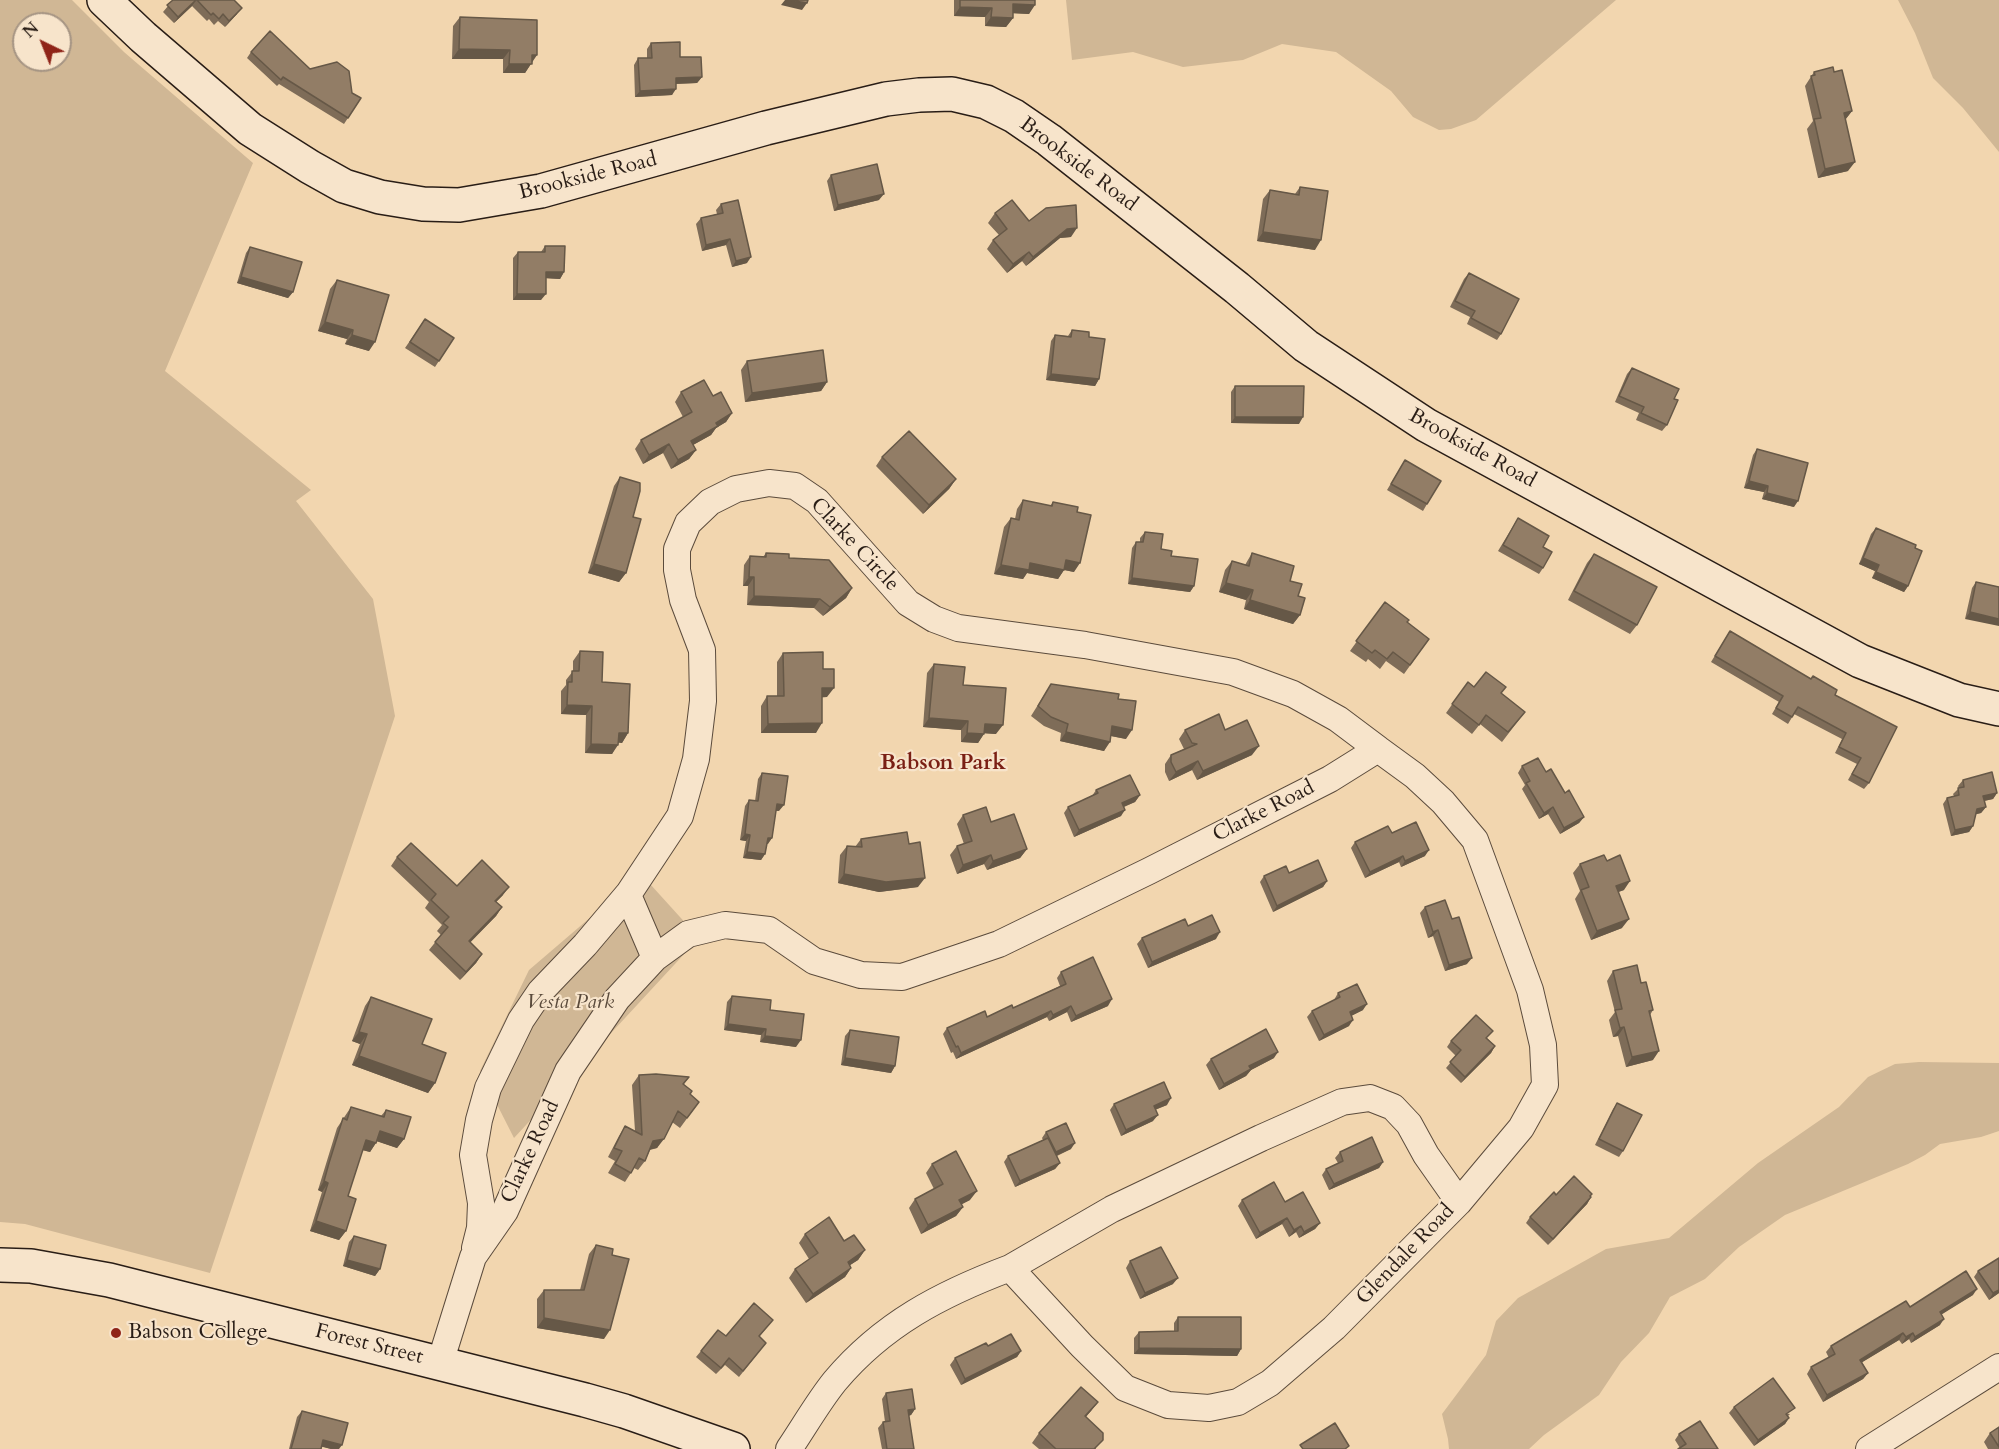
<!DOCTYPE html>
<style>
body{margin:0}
#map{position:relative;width:1999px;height:1449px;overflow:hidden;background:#f2d6af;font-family:Cardo,serif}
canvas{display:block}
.north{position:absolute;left:12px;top:12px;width:60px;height:60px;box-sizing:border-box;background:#f7e4cb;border:2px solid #a59483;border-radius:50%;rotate:317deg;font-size:16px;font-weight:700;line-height:24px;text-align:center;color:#291d16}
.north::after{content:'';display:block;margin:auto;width:21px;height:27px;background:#8f2418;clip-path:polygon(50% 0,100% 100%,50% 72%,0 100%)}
</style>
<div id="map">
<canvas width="1999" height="1449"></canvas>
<div class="north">N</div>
</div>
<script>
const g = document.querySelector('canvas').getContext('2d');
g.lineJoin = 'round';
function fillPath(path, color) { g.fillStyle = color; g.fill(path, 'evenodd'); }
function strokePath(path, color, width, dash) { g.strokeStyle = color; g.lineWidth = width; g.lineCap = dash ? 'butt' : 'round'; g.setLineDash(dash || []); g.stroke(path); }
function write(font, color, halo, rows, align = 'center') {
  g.font = font + ' Cardo,serif'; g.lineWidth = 4.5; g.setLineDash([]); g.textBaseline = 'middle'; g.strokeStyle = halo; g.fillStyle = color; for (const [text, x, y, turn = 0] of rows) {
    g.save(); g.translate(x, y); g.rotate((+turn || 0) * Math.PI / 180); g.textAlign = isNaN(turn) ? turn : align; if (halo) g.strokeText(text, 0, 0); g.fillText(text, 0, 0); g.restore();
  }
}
const green = new Path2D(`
 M 0,0 L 72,0 L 124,52 L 253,163 L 165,371 L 311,490 L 296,501 L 373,599 L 395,716 L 210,1273 L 25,1224 L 0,1222 ZM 24,24 L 60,24 L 60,60 L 24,60 Z
 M 1066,0 L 1616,0 L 1476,120 L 1451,129 L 1439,130 L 1413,117 L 1391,91 L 1336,52 L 1282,44 L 1243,60 L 1183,67 L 1133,52 L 1072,60 Z
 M 1898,0 L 1999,0 L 1999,152 L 1963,108 L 1933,78 L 1915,33 Z
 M 641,874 L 699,938 L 514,1138 L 480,1071 L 529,970 Z
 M 1919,1062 L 1999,1063 L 1999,1131 L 1981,1137 L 1940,1144 L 1925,1155 L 1908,1164 L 1785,1215 L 1739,1247 L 1705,1279 L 1670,1297 L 1649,1333 L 1621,1362 L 1599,1395 L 1544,1435 L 1529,1449 L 1449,1449 L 1448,1439 L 1442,1414 L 1486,1355 L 1496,1321 L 1518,1298 L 1606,1249 L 1669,1238 L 1758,1163 L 1839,1107 L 1868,1077 L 1895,1064 Z`);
const street = new Path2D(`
 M 628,895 L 655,958
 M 475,1248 L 480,1228 L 481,1203 L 473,1155 L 479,1120 L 488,1088 L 521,1020 L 540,992 L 585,945 L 629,893 L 680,816 L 696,759 L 703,701 L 702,650 L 683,600 L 677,570 L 677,549 L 688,523 L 710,502 L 736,489 L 769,483 L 795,486 L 817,501 L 908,603 L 934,619 L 958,628 L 1085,645 L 1233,672 L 1293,694 L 1338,719 L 1378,749
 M 440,1363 L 473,1257 L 505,1211 L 568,1071 L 617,999 L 655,958 L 688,934 L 725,925 L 769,930 L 814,961 L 861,975 L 902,977 L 999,944 L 1149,871 L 1330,779 L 1378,749 L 1415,776 L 1443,802 L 1475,840 L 1530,990 L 1543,1045 L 1545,1085 L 1521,1128 L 1459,1202 L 1334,1328 L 1270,1383 L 1238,1402 L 1209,1408 L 1168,1405 L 1125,1388 L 1082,1346 L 1010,1268 L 1112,1209 L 1261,1138 L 1342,1102 L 1370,1098 L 1393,1107 L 1409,1124 L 1426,1155 L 1459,1202
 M 789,1449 C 804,1427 818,1402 835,1381 C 883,1324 941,1294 1010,1268
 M 1869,1449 L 1999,1367`);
const secondary = new Path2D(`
 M 104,0 L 143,37 L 250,129 L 310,167 L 344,186 L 380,197 L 423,204 L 459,205 L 541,191 L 766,128 L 886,99 L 919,95 L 952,94 L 986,102 L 1014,116 L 1049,140 L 1237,288 L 1306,346 L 1426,425 L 1860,661 L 1959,700 L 1999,709
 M 0,1265 L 31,1266 L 109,1280 L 585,1400 L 624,1411 L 733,1449`);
const wall = new Path2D(`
 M 173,0 L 234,0 L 237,14 L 225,27 L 218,21 L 214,25 L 209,19 L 207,21 L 192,6 L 174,23 L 163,12 Z
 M 954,0 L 1035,0 L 1029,14 L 1013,13 L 1013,18 L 1006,27 L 985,26 L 985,17 L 954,16 Z
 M 460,17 L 532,62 L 525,73 L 503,73 L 503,59 L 452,59 L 453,26 Z
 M 651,43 L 680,57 L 702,77 L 697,83 L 676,84 L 672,95 L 635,97 L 634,65 L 638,58 L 647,58 L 647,49 Z
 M 251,52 L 310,69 L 361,98 L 344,124 L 279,84 L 277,86 L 247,58 Z
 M 1814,72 L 1834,72 L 1852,111 L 1845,120 L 1848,171 L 1818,178 L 1807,129 L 1813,121 L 1805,86 Z
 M 831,175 L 879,200 L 834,211 L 827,181 Z
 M 1300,187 L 1315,250 L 1257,241 L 1263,199 L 1270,190 L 1295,194 Z
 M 721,204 L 747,263 L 732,267 L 726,245 L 702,251 L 696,224 L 701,218 L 717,214 L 716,210 Z
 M 995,213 L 1029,221 L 1071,237 L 1060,238 L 1026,266 L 1022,261 L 1007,273 L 987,249 L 993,240 L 999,235 L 988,223 Z
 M 545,246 L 564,272 L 560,279 L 546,278 L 541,300 L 513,300 L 513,258 L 518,252 L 541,252 Z
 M 250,247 L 293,292 L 288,298 L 237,283 L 246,253 Z
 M 1469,273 L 1501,334 L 1497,340 L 1467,324 L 1470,317 L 1450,307 L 1464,279 Z
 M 337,280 L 369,351 L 345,344 L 347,339 L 318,331 L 330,289 Z
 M 425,319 L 454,338 L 435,367 L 405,348 Z
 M 1072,330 L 1099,379 L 1095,386 L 1046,380 L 1051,341 L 1055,335 L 1068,336 Z
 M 747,361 L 827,382 L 821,391 L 745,402 L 741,370 Z
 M 1632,368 L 1674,399 L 1667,425 L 1662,431 L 1636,420 L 1639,413 L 1615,402 L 1627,374 Z
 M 1235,386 L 1299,424 L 1231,423 L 1231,392 Z
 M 681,392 L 713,396 L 732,413 L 726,422 L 716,428 L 711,435 L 693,445 L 696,450 L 689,459 L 671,469 L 663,453 L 643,464 L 635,449 L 641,440 L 683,417 L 675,402 Z
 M 1757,449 L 1794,507 L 1762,499 L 1764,492 L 1744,488 L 1753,455 Z
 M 882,457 L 956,479 L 949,489 L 923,514 L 876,466 Z
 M 1405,460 L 1427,504 L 1423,511 L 1387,490 Z
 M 620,477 L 633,517 L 626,573 L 619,582 L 588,573 L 614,486 Z
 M 1023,500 L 1050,506 L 1053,502 L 1077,512 L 1074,572 L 1064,570 L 1058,579 L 1027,573 L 1023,579 L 994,574 L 1004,527 L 1011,518 L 1015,519 L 1017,509 Z
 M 1518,518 L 1543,547 L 1543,568 L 1539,574 L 1498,551 Z
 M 1876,528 L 1908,586 L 1904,592 L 1872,578 L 1875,571 L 1859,564 L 1871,534 Z
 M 1145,532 L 1161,549 L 1171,556 L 1194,586 L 1190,592 L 1128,584 L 1132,548 L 1136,542 L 1140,542 L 1140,538 Z
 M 766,553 L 789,558 L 852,588 L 846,598 L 823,616 L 814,608 L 747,605 L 748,586 L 743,586 L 744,565 L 750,556 L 763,557 Z
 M 1252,553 L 1290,581 L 1298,596 L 1300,615 L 1293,624 L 1244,609 L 1246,600 L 1219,592 L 1225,570 L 1232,561 L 1245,565 Z
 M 1594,554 L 1637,625 L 1630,634 L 1568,600 L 1587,563 Z
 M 1976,582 L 1999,587 L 1965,619 L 1972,588 Z
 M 1385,602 L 1407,623 L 1429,639 L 1404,674 L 1386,661 L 1380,669 L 1368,659 L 1366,662 L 1350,651 Z
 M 1730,631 L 1835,695 L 1897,727 L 1869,783 L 1864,789 L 1848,780 L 1857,764 L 1835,753 L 1842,739 L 1794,714 L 1788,724 L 1772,714 L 1779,702 L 1711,662 Z
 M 580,651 L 602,682 L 628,733 L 622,743 L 618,742 L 612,754 L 585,753 L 586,715 L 561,714 L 561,691 L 566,685 L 566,680 L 573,671 L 573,661 Z
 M 783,653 L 827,697 L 822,697 L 816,733 L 761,733 L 761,706 L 767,696 L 777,696 L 777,662 Z
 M 934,664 L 963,685 L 996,734 L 984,733 L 978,743 L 961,742 L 961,730 L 923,727 L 927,673 Z
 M 1468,682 L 1474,687 L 1501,693 L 1525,712 L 1502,742 L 1480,724 L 1472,734 L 1446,713 Z
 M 1051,684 L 1118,699 L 1126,739 L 1111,736 L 1104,751 L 1060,741 L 1061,733 L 1044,726 L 1031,716 Z
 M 1185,730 L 1225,730 L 1252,755 L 1197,780 L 1192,770 L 1169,781 L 1165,772 L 1165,764 L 1171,755 L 1184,749 L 1179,739 Z
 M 1522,766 L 1546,772 L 1565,793 L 1584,817 L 1579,823 L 1560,834 L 1548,814 L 1539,819 L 1522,789 L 1525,785 L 1518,773 Z
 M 762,773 L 779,811 L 776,811 L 772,838 L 767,844 L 765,854 L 761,860 L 743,858 L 746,841 L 740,840 L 745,806 L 749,800 L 755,801 L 758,779 Z
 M 1963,780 L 1997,793 L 1993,799 L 1984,801 L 1986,807 L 1981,813 L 1976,814 L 1973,826 L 1969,832 L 1951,836 L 1943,804 L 1947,798 L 1954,796 L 1953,794 L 1959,788 L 1958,786 Z
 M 1096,790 L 1140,795 L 1135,802 L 1124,807 L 1121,816 L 1074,837 L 1064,813 L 1068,807 L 1092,796 Z
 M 963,815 L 991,822 L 1027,849 L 1020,858 L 987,870 L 984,864 L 957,874 L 950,855 L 957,846 L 964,844 L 957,824 Z
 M 1392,833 L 1425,856 L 1401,867 L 1399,862 L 1365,878 L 1351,848 L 1355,842 Z
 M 861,839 L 909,844 L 918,887 L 879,892 L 838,883 L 840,855 L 847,846 L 855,847 Z
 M 397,857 L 457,886 L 503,895 L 496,902 L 502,907 L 496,916 L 470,942 L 482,954 L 476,963 L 460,980 L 429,950 L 441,935 L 437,931 L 442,925 L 425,908 L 429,902 L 391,866 Z
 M 1607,861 L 1624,890 L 1618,892 L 1622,928 L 1591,940 L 1575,899 L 1580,891 L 1573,873 L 1580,864 Z
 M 1289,873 L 1327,881 L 1323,887 L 1273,912 L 1260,882 L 1264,876 Z
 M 1425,907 L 1467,964 L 1445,971 L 1433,936 L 1428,938 L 1420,913 Z
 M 1188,926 L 1216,939 L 1148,968 L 1137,944 L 1142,938 Z
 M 1613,971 L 1641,983 L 1653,1010 L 1650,1015 L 1653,1060 L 1626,1067 L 1618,1036 L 1613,1037 L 1609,1020 L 1615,1012 L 1607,981 Z
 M 1061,972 L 1108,1006 L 1071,1022 L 1067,1012 L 1049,1021 L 1047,1017 L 956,1059 L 953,1052 L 951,1053 L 943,1034 L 947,1028 L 987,1017 L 1013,1008 L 1060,986 L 1057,978 Z
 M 1338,993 L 1363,1010 L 1351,1016 L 1349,1026 L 1319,1041 L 1307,1017 L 1312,1011 L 1334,1000 Z
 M 732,996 L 770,1010 L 796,1047 L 760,1042 L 761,1035 L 724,1030 L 727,1002 Z
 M 371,997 L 435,1083 L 428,1093 L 352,1065 L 360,1044 L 352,1041 L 365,1006 Z
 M 850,1030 L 895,1066 L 891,1073 L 841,1065 L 845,1036 Z
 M 1487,1038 L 1495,1046 L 1491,1053 L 1461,1083 L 1446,1068 L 1456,1056 L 1447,1047 L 1451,1041 Z
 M 1274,1058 L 1251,1070 L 1246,1076 L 1219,1090 L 1206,1065 L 1211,1059 Z
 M 639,1075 L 689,1077 L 684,1084 L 690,1094 L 699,1102 L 680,1128 L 672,1122 L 657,1148 L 650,1150 L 645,1161 L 638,1170 L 634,1168 L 625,1182 L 608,1173 L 615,1161 L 608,1157 L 619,1136 L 625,1126 L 635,1131 L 632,1085 Z
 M 1617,1103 L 1623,1151 L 1619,1157 L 1595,1145 L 1613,1109 Z
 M 1114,1104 L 1167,1105 L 1155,1110 L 1153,1121 L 1121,1136 L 1110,1110 Z
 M 351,1107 L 381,1116 L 386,1110 L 404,1139 L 397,1148 L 377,1141 L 370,1152 L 362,1150 L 348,1196 L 346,1231 L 339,1240 L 310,1231 L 322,1192 L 318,1190 L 337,1128 Z
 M 1046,1132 L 1071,1149 L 1057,1156 L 1060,1163 L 1055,1169 L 1015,1187 L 1004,1162 L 1008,1156 L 1043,1140 L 1042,1138 Z
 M 1340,1152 L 1383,1162 L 1379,1168 L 1329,1190 L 1322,1175 L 1326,1169 L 1338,1163 L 1335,1158 Z
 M 932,1164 L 970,1200 L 961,1204 L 963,1207 L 956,1216 L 921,1234 L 909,1208 L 915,1199 L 934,1189 L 926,1173 Z
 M 1592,1194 L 1590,1196 L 1591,1197 L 1587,1204 L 1548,1245 L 1526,1223 L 1530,1217 L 1556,1195 Z
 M 1242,1200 L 1285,1202 L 1320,1223 L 1315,1229 L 1299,1238 L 1296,1232 L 1289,1237 L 1282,1224 L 1256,1239 L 1238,1206 Z
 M 805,1234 L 844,1241 L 865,1250 L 858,1260 L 850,1265 L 851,1268 L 845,1277 L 806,1303 L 789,1278 L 795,1269 L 809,1259 L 799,1243 Z
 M 354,1236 L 380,1269 L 375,1276 L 343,1266 L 349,1242 Z
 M 596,1245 L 612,1255 L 604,1339 L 537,1328 L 537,1299 L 544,1290 L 580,1290 L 589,1254 Z
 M 1999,1258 L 1999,1293 L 1989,1300 L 1974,1277 L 1978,1271 Z
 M 1130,1261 L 1173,1284 L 1140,1299 L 1126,1268 Z
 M 1973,1295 L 1941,1314 L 1940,1325 L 1911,1343 L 1909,1339 L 1902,1344 L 1899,1340 L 1862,1362 L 1868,1373 L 1863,1379 L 1823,1402 L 1807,1374 L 1811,1367 L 1829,1358 L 1826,1352 L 1831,1346 L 1910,1307 Z
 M 1178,1317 L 1241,1349 L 1237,1356 L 1134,1354 L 1134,1338 L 1139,1332 L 1174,1331 L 1174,1323 Z
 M 773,1320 L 759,1337 L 766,1343 L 739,1377 L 725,1365 L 716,1374 L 696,1357 L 701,1351 L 726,1336 Z
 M 1021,1351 L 1017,1357 L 961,1385 L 950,1365 L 955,1358 Z
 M 886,1393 L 915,1409 L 911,1415 L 909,1416 L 914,1449 L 882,1449 L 878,1428 L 883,1422 L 885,1422 L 882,1399 Z
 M 1098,1402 L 1086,1417 L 1096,1449 L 1039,1449 L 1032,1443 L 1039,1433 Z
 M 1734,1407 L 1790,1414 L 1788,1416 L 1789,1418 L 1785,1424 L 1754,1446 L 1729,1413 Z
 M 302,1411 L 339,1449 L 331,1449 L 321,1446 L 321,1449 L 289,1449 L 297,1417 Z
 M 1999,1427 L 1999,1449 L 1988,1449 L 1984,1442 L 1990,1433 Z
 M 1679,1434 L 1718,1449 L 1680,1448 L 1675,1440 Z`);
const shadedWall = new Path2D(`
 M 196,0 L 192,6 L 174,23 L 178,17 Z
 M 785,0 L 789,0 L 807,3 L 802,10 L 781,5 Z
 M 1013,4 L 1035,5 L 1029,14 L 1007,13 Z
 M 960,7 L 992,8 L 985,17 L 954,16 Z
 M 242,8 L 237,14 L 225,27 L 229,21 Z
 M 991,17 L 1013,18 L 1006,27 L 985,26 Z
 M 459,49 L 510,50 L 503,59 L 452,59 Z
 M 532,55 L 537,55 L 525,73 L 503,73 L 509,64 Z
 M 702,77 L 697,83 L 671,84 L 676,78 Z
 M 676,89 L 672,95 L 635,97 L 640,91 Z
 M 1852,111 L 1845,120 L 1844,113 Z
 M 1855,162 L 1848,171 L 1818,178 L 1825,169 Z
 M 884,194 L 879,200 L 834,211 L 838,205 Z
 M 1077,228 L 1071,237 L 1060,238 L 1026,266 L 1033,257 L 1067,229 Z
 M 1263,232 L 1321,240 L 1315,250 L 1257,241 Z
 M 730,239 L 726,245 L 702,251 L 706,245 Z
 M 1029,252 L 1022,261 L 1007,273 L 1013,264 Z
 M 751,257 L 747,263 L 732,267 L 736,261 Z
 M 546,272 L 564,272 L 560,279 L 542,278 Z
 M 241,277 L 293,292 L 288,298 L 237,283 Z
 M 517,294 L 546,294 L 541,300 L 513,300 Z
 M 325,322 L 353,330 L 347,339 L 318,331 Z
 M 352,335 L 375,342 L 369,351 L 345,344 Z
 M 1051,374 L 1099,379 L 1095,386 L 1046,380 Z
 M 827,382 L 821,391 L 745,402 L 752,393 Z
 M 732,413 L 726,422 L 716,428 L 711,435 L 684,450 L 691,441 L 716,423 Z
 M 1235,417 L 1303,417 L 1299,424 L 1231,423 Z
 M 669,444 L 663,453 L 643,464 L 649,455 Z
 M 696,450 L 689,459 L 671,469 L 678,460 Z
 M 956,479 L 949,489 L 923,514 L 929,505 Z
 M 1749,481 L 1768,486 L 1764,492 L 1744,488 Z
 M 1767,493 L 1798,501 L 1794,507 L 1762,499 Z
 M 1863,558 L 1879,565 L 1875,571 L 1859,564 Z
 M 1066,560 L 1080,563 L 1074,572 L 1060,569 Z
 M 1030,563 L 1064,570 L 1058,579 L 1027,573 L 1023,579 L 994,574 L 1001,565 Z
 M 594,564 L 626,573 L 619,582 L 588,573 Z
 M 1876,572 L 1908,586 L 1904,592 L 1872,578 Z
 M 749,577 L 754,577 L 748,586 L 743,586 Z
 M 1132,578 L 1194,586 L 1190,592 L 1128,584 Z
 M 1226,583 L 1253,590 L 1246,600 L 1219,592 Z
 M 852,588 L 846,598 L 823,616 L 830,607 Z
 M 754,596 L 820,599 L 814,608 L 747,605 Z
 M 1250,600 L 1300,615 L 1293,624 L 1244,609 Z
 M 1970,612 L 1999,619 L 1999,626 L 1965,619 Z
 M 822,688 L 834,688 L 827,697 L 815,698 Z
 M 567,705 L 592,706 L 586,715 L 561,714 Z
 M 929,718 L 968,721 L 961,730 L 923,727 Z
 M 822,723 L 816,733 L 761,733 L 768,724 Z
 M 985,724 L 1003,725 L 996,734 L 979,733 Z
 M 1112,726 L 1132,730 L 1126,739 L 1106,735 Z
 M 1066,732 L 1110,742 L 1104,751 L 1060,741 Z
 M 619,733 L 628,733 L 622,743 L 612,742 Z
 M 967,733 L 984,734 L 978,743 L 961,742 Z
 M 591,744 L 618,745 L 612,754 L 585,753 Z
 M 1259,746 L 1252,755 L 1197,780 L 1203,771 Z
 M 1198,761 L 1192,770 L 1169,781 L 1176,772 Z
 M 1997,793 L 1993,799 L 1979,802 L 1983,796 Z
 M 1140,795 L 1135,802 L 1118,809 L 1122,803 Z
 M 777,804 L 784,805 L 779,811 L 772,810 Z
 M 1553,807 L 1548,814 L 1539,819 L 1544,813 Z
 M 1986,807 L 1981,813 L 1973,815 L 1977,809 Z
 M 1125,810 L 1121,816 L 1074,837 L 1079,830 Z
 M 1584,817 L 1579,823 L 1560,834 L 1564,828 Z
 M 1973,826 L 1969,832 L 1951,836 L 1955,830 Z
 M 745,834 L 750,835 L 746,841 L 740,840 Z
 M 768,838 L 772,838 L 768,844 L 764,844 Z
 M 1027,849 L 1020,858 L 987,870 L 993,861 Z
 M 1429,850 L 1425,856 L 1401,867 L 1405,861 Z
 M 747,852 L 765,854 L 761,860 L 743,858 Z
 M 991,855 L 984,864 L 957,874 L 963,865 Z
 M 1403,856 L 1399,862 L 1365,878 L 1370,872 Z
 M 844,874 L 925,878 L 918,887 L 879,892 L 838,883 Z
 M 1327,881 L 1323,887 L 1273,912 L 1277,906 Z
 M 1630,881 L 1624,890 L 1610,895 L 1616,886 Z
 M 509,887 L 503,895 L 489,909 L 495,901 Z
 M 502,907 L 496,916 L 463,950 L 469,941 Z
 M 1629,919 L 1622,928 L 1591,940 L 1597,931 Z
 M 1438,930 L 1433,936 L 1428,938 L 1433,932 Z
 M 1220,932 L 1216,939 L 1148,968 L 1152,962 Z
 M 482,954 L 476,963 L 460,980 L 466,972 Z
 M 1472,958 L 1467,964 L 1445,971 L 1449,965 Z
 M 1112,999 L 1108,1006 L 1071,1022 L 1076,1016 Z
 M 1367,1004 L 1363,1010 L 1345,1019 L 1350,1012 Z
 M 1071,1006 L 1067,1012 L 1049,1021 L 1053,1015 Z
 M 1051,1011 L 1047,1017 L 956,1059 L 961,1053 Z
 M 1353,1020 L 1349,1026 L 1319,1041 L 1324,1035 Z
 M 728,1024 L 766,1029 L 761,1035 L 724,1030 Z
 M 1624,1027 L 1618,1036 L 1613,1037 L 1620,1028 Z
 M 359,1032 L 367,1034 L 360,1044 L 352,1041 Z
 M 765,1036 L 801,1040 L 796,1047 L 760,1042 Z
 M 1495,1046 L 1491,1053 L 1461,1083 L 1465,1077 Z
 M 1659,1051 L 1653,1060 L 1626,1067 L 1632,1057 Z
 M 1278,1052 L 1274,1058 L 1251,1070 L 1246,1076 L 1219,1090 L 1224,1084 L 1249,1066 Z
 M 359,1056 L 435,1083 L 428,1093 L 352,1065 Z
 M 845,1058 L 895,1066 L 891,1073 L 841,1065 Z
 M 1171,1098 L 1167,1105 L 1149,1112 L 1154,1106 Z
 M 1158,1115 L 1153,1121 L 1121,1136 L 1126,1130 Z
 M 380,1131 L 404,1139 L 397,1148 L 373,1140 Z
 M 664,1139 L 657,1148 L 647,1150 L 653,1141 Z
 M 366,1140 L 376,1143 L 370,1152 L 359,1149 Z
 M 1075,1143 L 1071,1149 L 1051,1158 L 1056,1152 Z
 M 1383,1162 L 1379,1168 L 1329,1190 L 1334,1184 Z
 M 1060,1163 L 1055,1169 L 1015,1187 L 1020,1181 Z
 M 324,1181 L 328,1183 L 322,1192 L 318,1190 Z
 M 977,1191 L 970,1200 L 953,1209 L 959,1200 Z
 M 1591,1197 L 1587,1204 L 1548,1245 L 1553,1239 Z
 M 963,1207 L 956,1216 L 921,1234 L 928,1225 Z
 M 1287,1218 L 1282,1224 L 1256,1239 L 1260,1233 Z
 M 316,1221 L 346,1231 L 339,1240 L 310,1231 Z
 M 1320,1223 L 1315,1229 L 1299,1238 L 1304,1232 Z
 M 1301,1226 L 1296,1232 L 1289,1237 L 1294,1230 Z
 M 865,1250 L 858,1260 L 841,1271 L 848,1262 Z
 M 347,1260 L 380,1269 L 375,1276 L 343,1266 Z
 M 851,1268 L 845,1277 L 806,1303 L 813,1294 Z
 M 1178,1278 L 1173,1284 L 1140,1299 L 1145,1293 Z
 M 1977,1289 L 1973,1295 L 1936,1318 L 1940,1312 Z
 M 1999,1290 L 1999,1293 L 1989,1300 L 1993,1293 Z
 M 544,1318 L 610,1330 L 604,1339 L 537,1328 Z
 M 1944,1319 L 1940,1325 L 1911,1343 L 1915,1337 Z
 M 1903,1333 L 1899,1340 L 1856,1366 L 1860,1360 Z
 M 1913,1333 L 1909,1339 L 1902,1344 L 1906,1337 Z
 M 1139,1348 L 1241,1349 L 1237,1356 L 1134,1354 Z
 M 1021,1351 L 1017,1357 L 961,1385 L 965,1379 Z
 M 1868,1373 L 1863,1379 L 1823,1402 L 1827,1395 Z
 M 1098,1402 L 1091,1411 L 1078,1425 L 1085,1416 Z
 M 915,1409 L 911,1415 L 903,1416 L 908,1410 Z
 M 1789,1418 L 1785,1424 L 1754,1446 L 1758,1440 Z
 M 323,1440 L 342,1445 L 339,1449 L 331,1449 L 319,1446 Z`);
const building = new Path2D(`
 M 173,0 L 196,0 L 178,17 L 167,5 Z
 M 197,0 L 234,0 L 242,8 L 229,21 L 223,14 L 219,19 L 213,13 L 211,15 Z
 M 789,0 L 808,0 L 807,3 Z
 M 960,0 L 1035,0 L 1035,5 L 1013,4 L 1013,18 L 991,17 L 992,8 L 960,7 Z
 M 460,17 L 537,20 L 537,55 L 532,55 L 532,64 L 509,64 L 510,50 L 459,49 Z
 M 270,31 L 310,69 L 337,62 L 349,71 L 352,93 L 361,98 L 348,118 L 283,77 L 281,80 L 251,52 Z
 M 680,42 L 680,57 L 701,57 L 702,77 L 676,78 L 676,89 L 640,91 L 638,58 L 652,58 L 651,43 Z
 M 1833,67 L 1834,72 L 1842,70 L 1852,111 L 1844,113 L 1855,162 L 1825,169 L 1814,119 L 1821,118 L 1811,76 L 1815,75 L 1814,72 Z
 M 877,164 L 884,194 L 838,205 L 831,175 Z
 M 1300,187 L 1328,191 L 1321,240 L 1263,232 L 1270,190 L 1299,195 Z
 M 738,200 L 751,257 L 736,261 L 730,239 L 706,245 L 701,218 L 723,213 L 721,204 Z
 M 1012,200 L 1029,221 L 1046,208 L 1076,205 L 1077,228 L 1067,229 L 1033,257 L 1029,252 L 1013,264 L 993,240 L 1007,229 L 995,213 Z
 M 545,246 L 565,246 L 564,272 L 546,272 L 546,294 L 517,294 L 518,252 L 545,252 Z
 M 250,247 L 302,262 L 293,292 L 241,277 Z
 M 1469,273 L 1519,299 L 1501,334 L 1471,318 L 1475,311 L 1455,301 Z
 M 337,280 L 389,295 L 375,342 L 352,335 L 353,330 L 325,322 Z
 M 425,319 L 454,338 L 439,361 L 410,342 Z
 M 1072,330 L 1089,332 L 1089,337 L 1105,339 L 1099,379 L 1051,374 L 1055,335 L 1071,337 Z
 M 823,350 L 827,382 L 752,393 L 747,361 Z
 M 1632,368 L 1679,389 L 1674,399 L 1678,400 L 1667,425 L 1641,413 L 1644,407 L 1619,396 Z
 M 704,380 L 713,396 L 721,392 L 732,413 L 716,423 L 718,426 L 691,441 L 696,450 L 678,460 L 669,444 L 649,455 L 641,440 L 692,412 L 681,392 Z
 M 1235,386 L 1304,386 L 1303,417 L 1235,417 Z
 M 909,431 L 956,479 L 929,505 L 882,457 Z
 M 1757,449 L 1808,463 L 1798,501 L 1767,493 L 1768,486 L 1749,481 Z
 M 1405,460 L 1441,481 L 1427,504 L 1391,484 Z
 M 620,477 L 640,483 L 640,491 L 633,517 L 641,519 L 626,573 L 594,564 Z
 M 1023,500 L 1052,506 L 1053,502 L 1078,507 L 1077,512 L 1091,515 L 1080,563 L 1066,560 L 1064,570 L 1030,563 L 1029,570 L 1001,565 L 1011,518 L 1019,520 Z
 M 1518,518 L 1549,536 L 1543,547 L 1552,552 L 1543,568 L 1503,545 Z
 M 1876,528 L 1916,545 L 1915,548 L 1922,551 L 1908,586 L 1876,572 L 1879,565 L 1863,558 Z
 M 1145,532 L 1163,534 L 1161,549 L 1172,551 L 1171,556 L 1198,559 L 1194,586 L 1132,578 L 1136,542 L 1143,542 Z
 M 766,553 L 789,554 L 789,558 L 829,560 L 852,588 L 830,607 L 820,599 L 754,596 L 754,577 L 749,577 L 750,556 L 766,557 Z
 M 1252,553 L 1294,566 L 1290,581 L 1302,584 L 1298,596 L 1305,598 L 1300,615 L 1250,600 L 1253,590 L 1226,583 L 1232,561 L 1249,566 Z
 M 1594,554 L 1657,587 L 1637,625 L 1574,591 Z
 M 1976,582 L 1999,587 L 1999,619 L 1970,612 Z
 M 1385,602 L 1409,620 L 1407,622 L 1429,639 L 1410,665 L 1393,652 L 1387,659 L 1375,650 L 1372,653 L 1356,641 Z
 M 1730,631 L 1811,679 L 1813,676 L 1837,690 L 1835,695 L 1897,727 L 1869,783 L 1852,774 L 1861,758 L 1839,747 L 1846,733 L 1798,707 L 1792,717 L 1776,708 L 1783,696 L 1715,656 Z
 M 580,651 L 603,652 L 602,682 L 630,684 L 628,733 L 619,733 L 618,745 L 591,744 L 592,706 L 567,705 L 568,682 L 572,682 L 572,671 L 579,671 Z
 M 823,652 L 823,669 L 834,669 L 834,688 L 822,688 L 822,723 L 768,724 L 767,696 L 784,696 L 783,653 Z
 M 934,664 L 965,667 L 963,685 L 1006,688 L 1003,725 L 985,724 L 984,734 L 967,733 L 968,721 L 929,718 Z
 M 1486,672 L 1506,687 L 1501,693 L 1525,712 L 1508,732 L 1486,715 L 1479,725 L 1452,704 L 1468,682 L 1474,687 Z
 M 1051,684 L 1119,694 L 1118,699 L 1136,701 L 1132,730 L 1112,726 L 1110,742 L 1066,732 L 1068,724 L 1051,717 L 1038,706 Z
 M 1219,714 L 1225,730 L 1247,720 L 1259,746 L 1203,771 L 1198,761 L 1176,772 L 1171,762 L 1171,755 L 1197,744 L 1192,743 L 1185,730 Z
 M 1538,758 L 1546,772 L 1551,769 L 1565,793 L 1569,790 L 1584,817 L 1564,828 L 1553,807 L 1544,813 L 1526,783 L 1530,781 L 1522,766 Z
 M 1992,772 L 1997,793 L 1983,796 L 1986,807 L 1977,809 L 1973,826 L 1955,830 L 1947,798 L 1959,795 L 1958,788 L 1964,787 L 1963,780 Z
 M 762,773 L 788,776 L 784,805 L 777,804 L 772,838 L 768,838 L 765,854 L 747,852 L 750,835 L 745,834 L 749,800 L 758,801 Z
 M 1130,775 L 1140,795 L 1122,803 L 1125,810 L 1079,830 L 1068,807 L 1098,793 L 1096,790 Z
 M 986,807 L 991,822 L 1014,814 L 1027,849 L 993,861 L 991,855 L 963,865 L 957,846 L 972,841 L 963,815 Z
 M 1416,822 L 1429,850 L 1405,861 L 1403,856 L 1370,872 L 1355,842 L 1388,826 L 1392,833 Z
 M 907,832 L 909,844 L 920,842 L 925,878 L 886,882 L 844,874 L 847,846 L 862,847 L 861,839 Z
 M 411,843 L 457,886 L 482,860 L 509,887 L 495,901 L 502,907 L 469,941 L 482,954 L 466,972 L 435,942 L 448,927 L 443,923 L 449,917 L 431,900 L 436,894 L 397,857 Z
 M 1604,855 L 1607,861 L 1620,855 L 1630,881 L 1616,886 L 1629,919 L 1597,931 L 1581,890 L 1589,887 L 1580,864 Z
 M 1318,860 L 1327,881 L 1277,906 L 1264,876 L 1286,866 L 1289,873 Z
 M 1445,900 L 1452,919 L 1459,917 L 1472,958 L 1449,965 L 1438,930 L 1433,932 L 1425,907 Z
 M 1212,915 L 1220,932 L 1152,962 L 1142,938 L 1185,919 L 1188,926 Z
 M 1093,957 L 1112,999 L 1076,1016 L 1071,1006 L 1053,1015 L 1051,1011 L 961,1053 L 958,1046 L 956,1047 L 947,1028 L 985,1011 L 987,1017 L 1012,1005 L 1013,1008 L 1066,984 L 1061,972 Z
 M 1637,965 L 1641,983 L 1646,982 L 1653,1010 L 1649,1011 L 1659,1051 L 1632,1057 L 1624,1027 L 1620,1028 L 1615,1010 L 1622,1009 L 1613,971 Z
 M 1357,984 L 1367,1004 L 1350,1012 L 1353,1020 L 1324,1035 L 1312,1011 L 1340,997 L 1338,993 Z
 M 732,996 L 771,1000 L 770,1010 L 804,1014 L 801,1040 L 765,1036 L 766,1029 L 728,1024 Z
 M 371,997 L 432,1019 L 422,1044 L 446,1053 L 435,1083 L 359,1056 L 367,1034 L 359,1032 Z
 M 1476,1015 L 1493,1031 L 1486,1038 L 1495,1046 L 1465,1077 L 1450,1062 L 1461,1050 L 1451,1041 Z
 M 1266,1029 L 1278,1052 L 1249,1066 L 1251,1069 L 1224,1084 L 1211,1059 Z
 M 850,1030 L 899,1037 L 895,1066 L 845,1058 Z
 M 656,1074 L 689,1077 L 683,1084 L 692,1091 L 690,1094 L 699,1102 L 687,1118 L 678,1111 L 664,1139 L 653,1141 L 645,1161 L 639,1158 L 631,1173 L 615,1164 L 622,1151 L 614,1148 L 625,1126 L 642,1135 L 639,1075 Z
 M 1164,1082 L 1171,1098 L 1154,1106 L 1158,1115 L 1126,1130 L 1114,1104 Z
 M 1617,1103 L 1642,1115 L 1623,1151 L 1599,1139 Z
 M 351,1107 L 384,1117 L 386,1110 L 411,1117 L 404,1139 L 380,1131 L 376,1143 L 366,1140 L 348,1196 L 356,1199 L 346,1231 L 316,1221 L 328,1183 L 324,1181 L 329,1163 L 343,1118 L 347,1120 Z
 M 1066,1123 L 1075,1143 L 1056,1152 L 1046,1132 Z
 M 1372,1137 L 1383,1162 L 1334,1184 L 1326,1169 L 1343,1161 L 1340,1152 Z
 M 1048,1138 L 1060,1163 L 1020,1181 L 1008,1156 Z
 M 956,1151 L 977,1191 L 959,1200 L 963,1207 L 928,1225 L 915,1199 L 943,1184 L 932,1164 Z
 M 1574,1176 L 1592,1194 L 1590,1196 L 1591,1197 L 1553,1239 L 1530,1217 L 1554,1192 L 1556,1195 Z
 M 1274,1182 L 1285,1202 L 1303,1192 L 1320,1223 L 1304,1232 L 1301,1226 L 1294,1230 L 1287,1218 L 1260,1233 L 1242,1200 Z
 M 829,1217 L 844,1241 L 854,1235 L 865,1250 L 848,1262 L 851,1268 L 813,1294 L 795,1269 L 818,1253 L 805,1234 Z
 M 354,1236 L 386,1245 L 380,1269 L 347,1260 Z
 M 596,1245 L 613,1249 L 612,1255 L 629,1259 L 610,1330 L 544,1318 L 544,1290 L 584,1290 Z
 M 1161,1247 L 1178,1278 L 1145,1293 L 1130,1261 Z
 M 1999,1258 L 1999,1290 L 1993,1293 L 1978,1271 Z
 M 1966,1271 L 1977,1289 L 1940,1312 L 1944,1319 L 1915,1337 L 1913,1333 L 1906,1337 L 1903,1333 L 1860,1360 L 1868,1373 L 1827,1395 L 1811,1367 L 1835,1354 L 1831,1346 L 1906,1301 L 1910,1307 Z
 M 754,1303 L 773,1320 L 759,1336 L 766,1343 L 743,1371 L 729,1358 L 721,1368 L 701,1351 L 718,1330 L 726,1336 Z
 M 1178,1317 L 1241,1317 L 1241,1349 L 1139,1348 L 1139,1332 L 1178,1331 Z
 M 1011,1334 L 1021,1351 L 965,1379 L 955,1358 L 986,1343 L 988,1346 Z
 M 1773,1378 L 1795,1408 L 1786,1414 L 1789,1418 L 1758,1440 L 1734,1407 Z
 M 1081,1387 L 1098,1402 L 1085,1416 L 1103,1433 L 1103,1440 L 1094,1449 L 1056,1449 L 1039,1433 Z
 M 912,1389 L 915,1409 L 908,1410 L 914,1449 L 887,1449 L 883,1422 L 890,1421 L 886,1393 Z
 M 302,1411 L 348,1423 L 342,1445 L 323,1440 L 321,1449 L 291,1449 Z
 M 1700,1421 L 1718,1449 L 1678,1449 L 1686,1444 L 1679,1434 Z
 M 1335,1423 L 1349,1446 L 1345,1449 L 1303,1449 L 1300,1445 Z
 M 1999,1427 L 1999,1447 L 1990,1433 Z`);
const markers = [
 [116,1333,6,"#8f2418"]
];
const streetNames = [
 ["Brookside Road",1078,165,37],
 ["Brookside Road",588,177,-14],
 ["Brookside Road",1472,449,29],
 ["Clarke Circle",854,545,47],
 ["Clarke Road",1264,812,-27],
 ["Clarke Road",531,1152,-65],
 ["Glendale Road",1406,1255,-46],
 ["Forest Street",369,1345,14]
];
const parkNames = [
 ["Vesta Park",570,1003]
];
const poiNames = [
 ["Babson College",128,1333]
];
const neighbourhoodNames = [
 ["Babson Park",943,764]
];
fillPath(green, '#d0b795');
strokePath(street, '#5b4b3c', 28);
strokePath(secondary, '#291d16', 36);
strokePath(street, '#f7e4cb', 26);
strokePath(secondary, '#f7e4cb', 33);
fillPath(wall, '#7e6c58');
fillPath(shadedWall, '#665847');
fillPath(building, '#927d66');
strokePath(building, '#665847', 1.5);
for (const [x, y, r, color] of markers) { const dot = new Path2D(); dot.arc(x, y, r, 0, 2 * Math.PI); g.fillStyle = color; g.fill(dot); strokePath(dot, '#f7e4cb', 2); }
write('21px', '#291d16', '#f7e4cb', streetNames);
write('italic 21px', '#5b4b3c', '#f7e4cb', parkNames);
write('21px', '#291d16', '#f7e4cb', poiNames, 'left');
write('bold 22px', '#7a1f14', '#f7e4cb', neighbourhoodNames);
</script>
